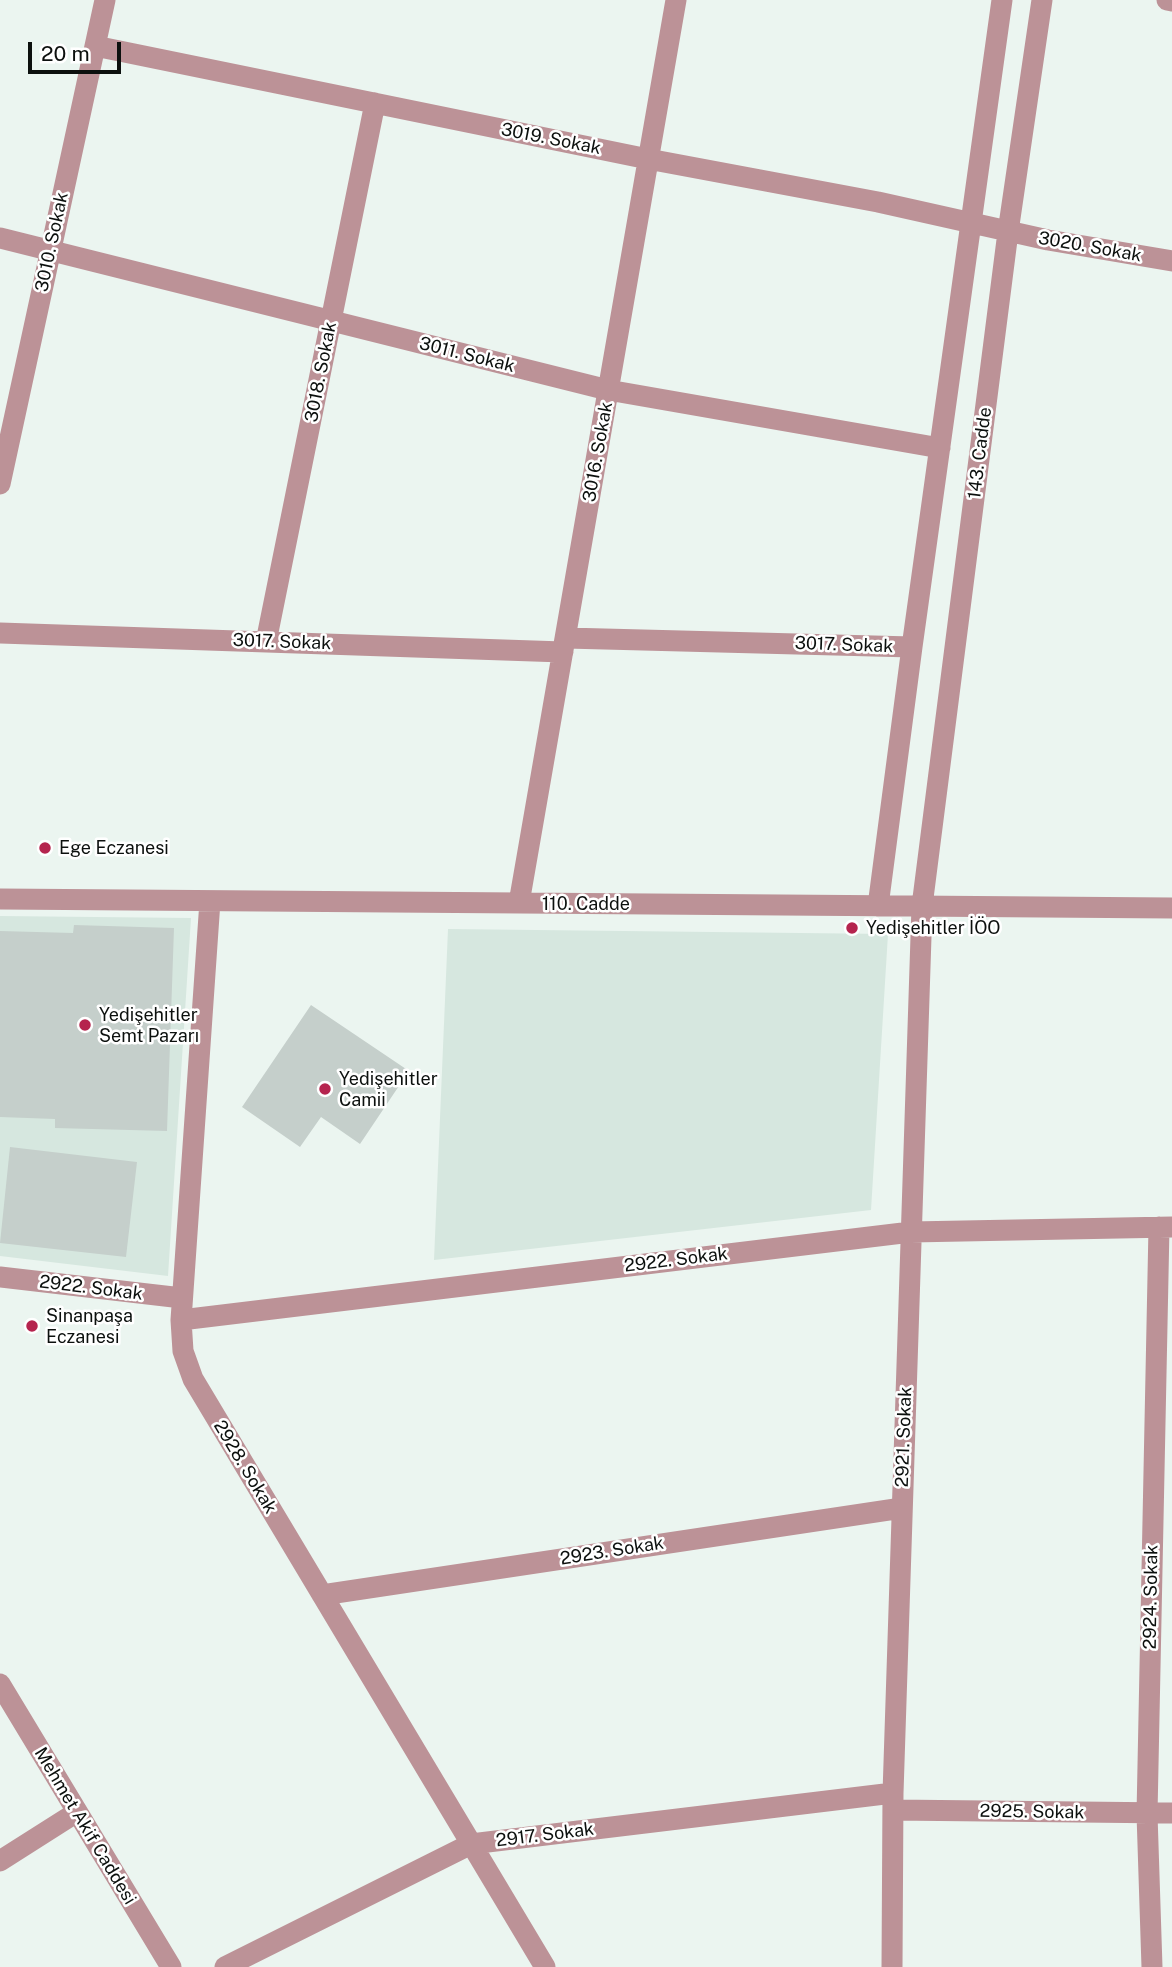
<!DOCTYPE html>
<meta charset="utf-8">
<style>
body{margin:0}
#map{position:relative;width:1172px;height:1967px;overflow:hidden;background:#ebf5f0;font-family:"Public Sans",sans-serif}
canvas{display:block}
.scale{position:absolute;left:28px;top:42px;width:93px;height:32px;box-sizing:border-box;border:4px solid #0c100e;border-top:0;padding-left:9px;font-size:21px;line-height:24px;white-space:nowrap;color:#0c100e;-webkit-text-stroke:5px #fff;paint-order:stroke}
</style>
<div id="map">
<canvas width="1172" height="1967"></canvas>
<div class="scale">20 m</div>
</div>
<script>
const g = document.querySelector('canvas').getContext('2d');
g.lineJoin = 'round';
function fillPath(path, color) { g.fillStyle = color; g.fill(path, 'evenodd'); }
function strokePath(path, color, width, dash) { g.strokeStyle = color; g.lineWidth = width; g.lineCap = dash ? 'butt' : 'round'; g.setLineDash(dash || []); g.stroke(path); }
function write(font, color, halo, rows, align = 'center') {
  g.font = font + ' "Public Sans",sans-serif'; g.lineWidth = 5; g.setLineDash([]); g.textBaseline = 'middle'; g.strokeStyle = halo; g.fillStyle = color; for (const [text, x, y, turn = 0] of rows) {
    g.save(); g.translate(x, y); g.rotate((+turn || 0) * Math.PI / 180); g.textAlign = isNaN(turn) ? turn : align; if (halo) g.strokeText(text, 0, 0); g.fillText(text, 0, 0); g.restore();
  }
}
const built = new Path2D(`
 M 0,916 L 191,918 L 168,1276 L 0,1256 Z
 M 448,929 L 888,934 L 871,1210 L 434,1260 Z`);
const building = new Path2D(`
 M 74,925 L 174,928 L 167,1131 L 55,1128 L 55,1119 L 0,1117 L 0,931 L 73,933 Z
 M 311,1005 L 409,1071 L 360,1144 L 321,1117 L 300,1147 L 242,1107 Z
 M 10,1147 L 137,1162 L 126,1257 L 0,1243 Z`);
const minor = new Path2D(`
 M 1167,0 L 1172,1
 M 95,46 L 648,159 L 878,202 L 1048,240 L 1172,261
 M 0,238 L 608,390 L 940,448
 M 0,484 L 105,0
 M 0,633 L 563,652
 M 566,638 L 912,647
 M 266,642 L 375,103
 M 0,899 L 1172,908
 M 210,901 L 181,1320 L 183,1351 L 193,1379 L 545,1967
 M 519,903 L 676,0
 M 878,906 L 912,647 L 1002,0
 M 0,1277 L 182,1298
 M 181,1320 L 911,1232 L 1172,1227
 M 322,1595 L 902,1508
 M 0,1684 L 171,1967
 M 893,1810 L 1172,1813
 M 0,1861 L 77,1812
 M 225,1967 L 471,1844 L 893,1793
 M 892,1967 L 893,1793 L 922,906 L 1008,232 L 1042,0
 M 1152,1967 L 1147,1814 L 1159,1227`);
const markers = [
 [45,848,7,"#b5244e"],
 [852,928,7,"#b5244e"],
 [85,1025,7,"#b5244e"],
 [325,1089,7,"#b5244e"],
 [32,1326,7,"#b5244e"]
];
const streetNames = [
 ["3019. Sokak",551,139,11],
 ["3010. Sokak",52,242,-78],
 ["3020. Sokak",1090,247,10],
 ["3011. Sokak",467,355,14],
 ["3018. Sokak",321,372,-79],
 ["3016. Sokak",598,452,-80],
 ["143. Cadde",980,453,-83],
 ["3017. Sokak",282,642,2],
 ["3017. Sokak",844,645,2],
 ["110. Cadde",586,904],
 ["2922. Sokak",676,1260,-7],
 ["2922. Sokak",91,1288,7],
 ["2921. Sokak",904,1437,-88],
 ["2928. Sokak",245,1467,59],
 ["2923. Sokak",612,1551,-9],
 ["2924. Sokak",1151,1597,-89],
 ["2925. Sokak",1032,1812,1],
 ["Mehmet Akif Caddesi",85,1826,59],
 ["2917. Sokak",545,1835,-7]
];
const poiNames = [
 ["Ege Eczanesi",59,848],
 ["Yedişehitler İÖO",866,928],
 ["Yedişehitler",99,1015],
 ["Semt Pazarı",99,1036],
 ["Yedişehitler",339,1079],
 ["Camii",339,1100],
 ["Sinanpaşa",46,1316],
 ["Eczanesi",46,1337]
];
fillPath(built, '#d6e7df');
fillPath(building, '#c5cfcb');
strokePath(minor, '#bc9297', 21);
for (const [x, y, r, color] of markers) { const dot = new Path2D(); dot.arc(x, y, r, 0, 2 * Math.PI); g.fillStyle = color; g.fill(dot); strokePath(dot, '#fff', 2.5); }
write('18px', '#0c100e', '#fff', streetNames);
write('18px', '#0c100e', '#fff', poiNames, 'left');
</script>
